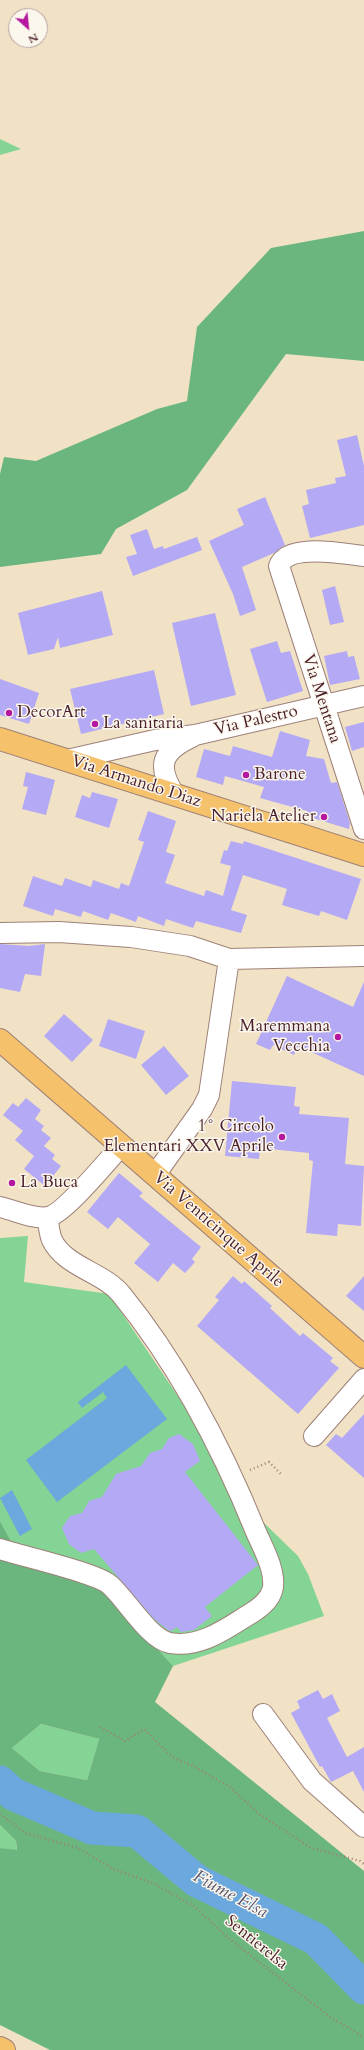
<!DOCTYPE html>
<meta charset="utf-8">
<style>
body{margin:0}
#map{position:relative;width:364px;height:2050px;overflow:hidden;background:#f1e2c5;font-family:Cardo,serif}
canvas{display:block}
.north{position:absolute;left:8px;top:8px;width:40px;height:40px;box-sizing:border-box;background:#fbf7ec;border:1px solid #b4a19f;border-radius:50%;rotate:153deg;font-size:11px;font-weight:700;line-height:16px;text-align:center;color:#4a1f2b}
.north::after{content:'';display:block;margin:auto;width:14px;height:18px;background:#b5179e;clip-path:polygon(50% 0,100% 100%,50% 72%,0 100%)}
</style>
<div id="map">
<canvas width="364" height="2050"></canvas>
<div class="north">N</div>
</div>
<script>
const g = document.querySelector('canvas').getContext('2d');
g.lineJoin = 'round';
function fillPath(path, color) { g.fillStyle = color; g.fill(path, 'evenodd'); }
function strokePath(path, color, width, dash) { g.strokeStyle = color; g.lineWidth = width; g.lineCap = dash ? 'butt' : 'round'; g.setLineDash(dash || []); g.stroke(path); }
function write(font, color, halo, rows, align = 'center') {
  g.font = font + ' Cardo,serif'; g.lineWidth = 3; g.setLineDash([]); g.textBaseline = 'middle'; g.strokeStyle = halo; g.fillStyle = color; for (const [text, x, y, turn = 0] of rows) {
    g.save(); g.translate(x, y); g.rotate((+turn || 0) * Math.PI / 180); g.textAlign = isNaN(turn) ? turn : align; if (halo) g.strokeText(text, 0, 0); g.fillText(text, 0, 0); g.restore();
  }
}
const green = new Path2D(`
 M 0,139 L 21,149 L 0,155 Z
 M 28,1236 L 24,1282 L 109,1294 L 262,1521 L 298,1556 L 308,1574 L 324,1616 L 173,1666 L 100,1585 L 21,1559 L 0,1521 L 0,1238 Z
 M 41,1724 L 99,1739 L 87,1780 L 40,1771 L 12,1748 Z
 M 0,1825 L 16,1841 L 17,1851 L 0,1848 Z`);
const forest = new Path2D(`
 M 364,231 L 364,361 L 286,354 L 187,490 L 116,529 L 101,554 L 0,567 L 0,474 L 4,457 L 36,461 L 157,409 L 187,401 L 197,327 L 271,248 Z
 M 0,1521 L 21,1559 L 100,1585 L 173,1666 L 155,1702 L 364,1871 L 364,2050 L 50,2050 L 0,2025 L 0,1848 L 17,1850 L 16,1841 L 0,1825 ZM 41,1724 L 99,1739 L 87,1780 L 40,1771 L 12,1748 Z`);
const water = new Path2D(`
 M 126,1365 L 167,1419 L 57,1502 L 26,1460 L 107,1398 L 103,1392 L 82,1408 L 78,1402 Z
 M 12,1490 L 32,1529 L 20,1536 L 0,1498 Z`);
const river = new Path2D(`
 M 0,1782 L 13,1794 L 92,1828 L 137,1831 L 197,1881 L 316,1939 L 364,1988`);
const building = new Path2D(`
 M 357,435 L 364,466 L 364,525 L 310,538 L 302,506 L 309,504 L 306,490 L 336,483 L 335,478 L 346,476 L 337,440 Z
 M 265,497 L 285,545 L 274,553 L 242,567 L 256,610 L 240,616 L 233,594 L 209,541 L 244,525 L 237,509 Z
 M 147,529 L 154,549 L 163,546 L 164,549 L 197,537 L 202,550 L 133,576 L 126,557 L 137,554 L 130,535 Z
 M 335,586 L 344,622 L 330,625 L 322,590 Z
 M 102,591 L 113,635 L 60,648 L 58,637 L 54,649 L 28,655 L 18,613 Z
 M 215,613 L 236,695 L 191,706 L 172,623 Z
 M 277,641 L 281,653 L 290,651 L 303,691 L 267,702 L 250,649 Z
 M 347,651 L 348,657 L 354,656 L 360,679 L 330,685 L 324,656 Z
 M 154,670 L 164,714 L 81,734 L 70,689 Z
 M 0,679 L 39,693 L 29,724 L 0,715 Z
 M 364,722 L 364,747 L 352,751 L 345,727 Z
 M 280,731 L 310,740 L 306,756 L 324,759 L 331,783 L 337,782 L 350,823 L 349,829 L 306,816 L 307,811 L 260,798 L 264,787 L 225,776 L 223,785 L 196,777 L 204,749 L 230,756 L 233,746 L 272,757 Z
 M 26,772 L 55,780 L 46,815 L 22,809 L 28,787 L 23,786 Z
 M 92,792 L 118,799 L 109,828 L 75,817 L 82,795 L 90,798 Z
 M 148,811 L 176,821 L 166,852 L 175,855 L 165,883 L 204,896 L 206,890 L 223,896 L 231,866 L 220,863 L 224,850 L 227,851 L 231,841 L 243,844 L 244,841 L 361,879 L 347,920 L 321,911 L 319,916 L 282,905 L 287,889 L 243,875 L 231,910 L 247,915 L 241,933 L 196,921 L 193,928 L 166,919 L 164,926 L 138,916 L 136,922 L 111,913 L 108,920 L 83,911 L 81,917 L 55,909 L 53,916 L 23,906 L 33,876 L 62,886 L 65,878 L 91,887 L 93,880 L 119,889 L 121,883 L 129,886 L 144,842 L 138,840 Z
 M 0,944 L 29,946 L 45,944 L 41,976 L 25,974 L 20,992 L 0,988 Z
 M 287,976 L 353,1007 L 364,982 L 364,1076 L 298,1046 L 294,1055 L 273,1045 L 270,1050 L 256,1044 Z
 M 64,1014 L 93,1040 L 72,1062 L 44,1036 Z
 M 108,1019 L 145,1031 L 136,1059 L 99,1046 Z
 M 164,1046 L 189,1076 L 166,1095 L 141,1065 Z
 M 232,1081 L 296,1087 L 294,1106 L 300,1107 L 299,1114 L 349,1118 L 345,1164 L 364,1166 L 361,1226 L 338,1224 L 337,1236 L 306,1233 L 313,1161 L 309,1160 L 309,1153 L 260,1148 L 259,1159 L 225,1156 Z
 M 26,1098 L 41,1110 L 35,1119 L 44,1126 L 41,1130 L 51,1138 L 44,1146 L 55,1155 L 52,1159 L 61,1166 L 45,1186 L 24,1169 L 34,1156 L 15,1140 L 23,1131 L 3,1115 L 13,1103 L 18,1107 Z
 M 119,1173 L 143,1193 L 139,1196 L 201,1247 L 192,1259 L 195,1262 L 185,1273 L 173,1263 L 158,1282 L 134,1263 L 150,1244 L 118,1217 L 108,1229 L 87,1212 Z
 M 233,1276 L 242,1284 L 244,1281 L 272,1306 L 270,1308 L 300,1336 L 303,1333 L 333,1358 L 330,1361 L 339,1368 L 298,1414 L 197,1326 L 219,1300 L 215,1297 Z
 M 364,1276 L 364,1311 L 346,1296 Z
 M 364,1414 L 364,1478 L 326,1445 L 336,1434 L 342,1438 Z
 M 179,1434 L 193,1444 L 200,1461 L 185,1472 L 258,1565 L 205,1607 L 212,1616 L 194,1630 L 181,1632 L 177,1627 L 171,1631 L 168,1630 L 154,1619 L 94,1549 L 81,1553 L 69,1544 L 62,1528 L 70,1516 L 82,1513 L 89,1501 L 102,1497 L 116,1474 L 141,1466 L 150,1453 L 162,1449 L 169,1438 Z
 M 318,1690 L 323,1699 L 332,1694 L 340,1711 L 327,1718 L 347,1757 L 364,1747 L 364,1792 L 353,1771 L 331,1782 L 322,1766 L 320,1767 L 291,1713 L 300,1708 L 297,1701 Z`);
const path = new Path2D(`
 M 250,1470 L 269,1462 L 281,1474
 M 100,1727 L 125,1741 L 144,1729 L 172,1757 L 195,1767 L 230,1787 L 259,1814 L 311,1848 L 360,1861 L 364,1864
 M 0,1814 L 25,1833 L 78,1848 L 113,1869 L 155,1884 L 195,1907 L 227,1937 L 330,2017 L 364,2037`);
const minor = new Path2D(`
 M 364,556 C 344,554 288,542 279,566 L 364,829
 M 67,760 L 155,740 L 195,735 L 364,696
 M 174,794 C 156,765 162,751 192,737
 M 0,933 L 59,932 L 131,937 L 190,946 L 229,959 L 364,956
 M 155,1175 L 202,1109 L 209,1095 L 229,959
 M 0,1207 C 14,1210 34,1220 48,1217 C 64,1214 108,1160 121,1146
 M 314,1436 L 364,1379
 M 0,1549 C 21,1556 98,1573 110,1585 C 126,1599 149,1639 170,1643 C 198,1648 223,1631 245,1617 C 257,1610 271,1601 273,1587 C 275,1569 263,1548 256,1532 C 222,1448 178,1364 121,1294 C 103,1272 65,1267 52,1240 C 49,1233 49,1225 47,1217
 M 263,1714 L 312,1781 L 364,1827`);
const major = new Path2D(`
 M 0,739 L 364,855
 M 0,1040 L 364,1357
 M 0,2048 L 4,2050`);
const markers = [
 [9,713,4,"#b5179e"],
 [95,724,4,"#b5179e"],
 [246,775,4,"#b5179e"],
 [324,817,4,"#b5179e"],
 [338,1037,4,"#b5179e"],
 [282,1137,4,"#b5179e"],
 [12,1183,4,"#b5179e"]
];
const streetNames = [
 ["Via Mentana",321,699,72],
 ["Via Palestro",256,721,-13],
 ["Via Armando Diaz",136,782,18],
 ["Via Venticinque Aprile",218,1230,41],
 ["Sentierelsa",256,1943,39]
];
const poiNames = [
 ["DecorArt",17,713],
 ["La sanitaria",103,724],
 ["Barone",254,775],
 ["Nariela Atelier",316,817,"right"],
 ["Maremmana",330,1027,"right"],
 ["Vecchia",330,1047,"right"],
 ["1° Circolo",274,1127,"right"],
 ["Elementari XXV Aprile",274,1147,"right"],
 ["La Buca",20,1183]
];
const waterNames = [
 ["Fiume Elsa",230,1895,28]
];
fillPath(green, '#83d495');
fillPath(forest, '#6ab67e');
fillPath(water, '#6ba8dd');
strokePath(river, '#6ba8dd', 33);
fillPath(building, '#b4a9f4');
strokePath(minor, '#9e8078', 22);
strokePath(major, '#9e8078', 24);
strokePath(path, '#9e8078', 2.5, [1, 3]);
strokePath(minor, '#fff', 20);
strokePath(major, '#f5c16b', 22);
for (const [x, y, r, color] of markers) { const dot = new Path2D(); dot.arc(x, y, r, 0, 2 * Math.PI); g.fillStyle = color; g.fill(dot); strokePath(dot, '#fbf7ec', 1.5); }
write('17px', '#4a1f2b', '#fbf7ec', streetNames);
write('17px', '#4a1f2b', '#fbf7ec', poiNames, 'left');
write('italic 18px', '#575672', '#fbf7ec', waterNames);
</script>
